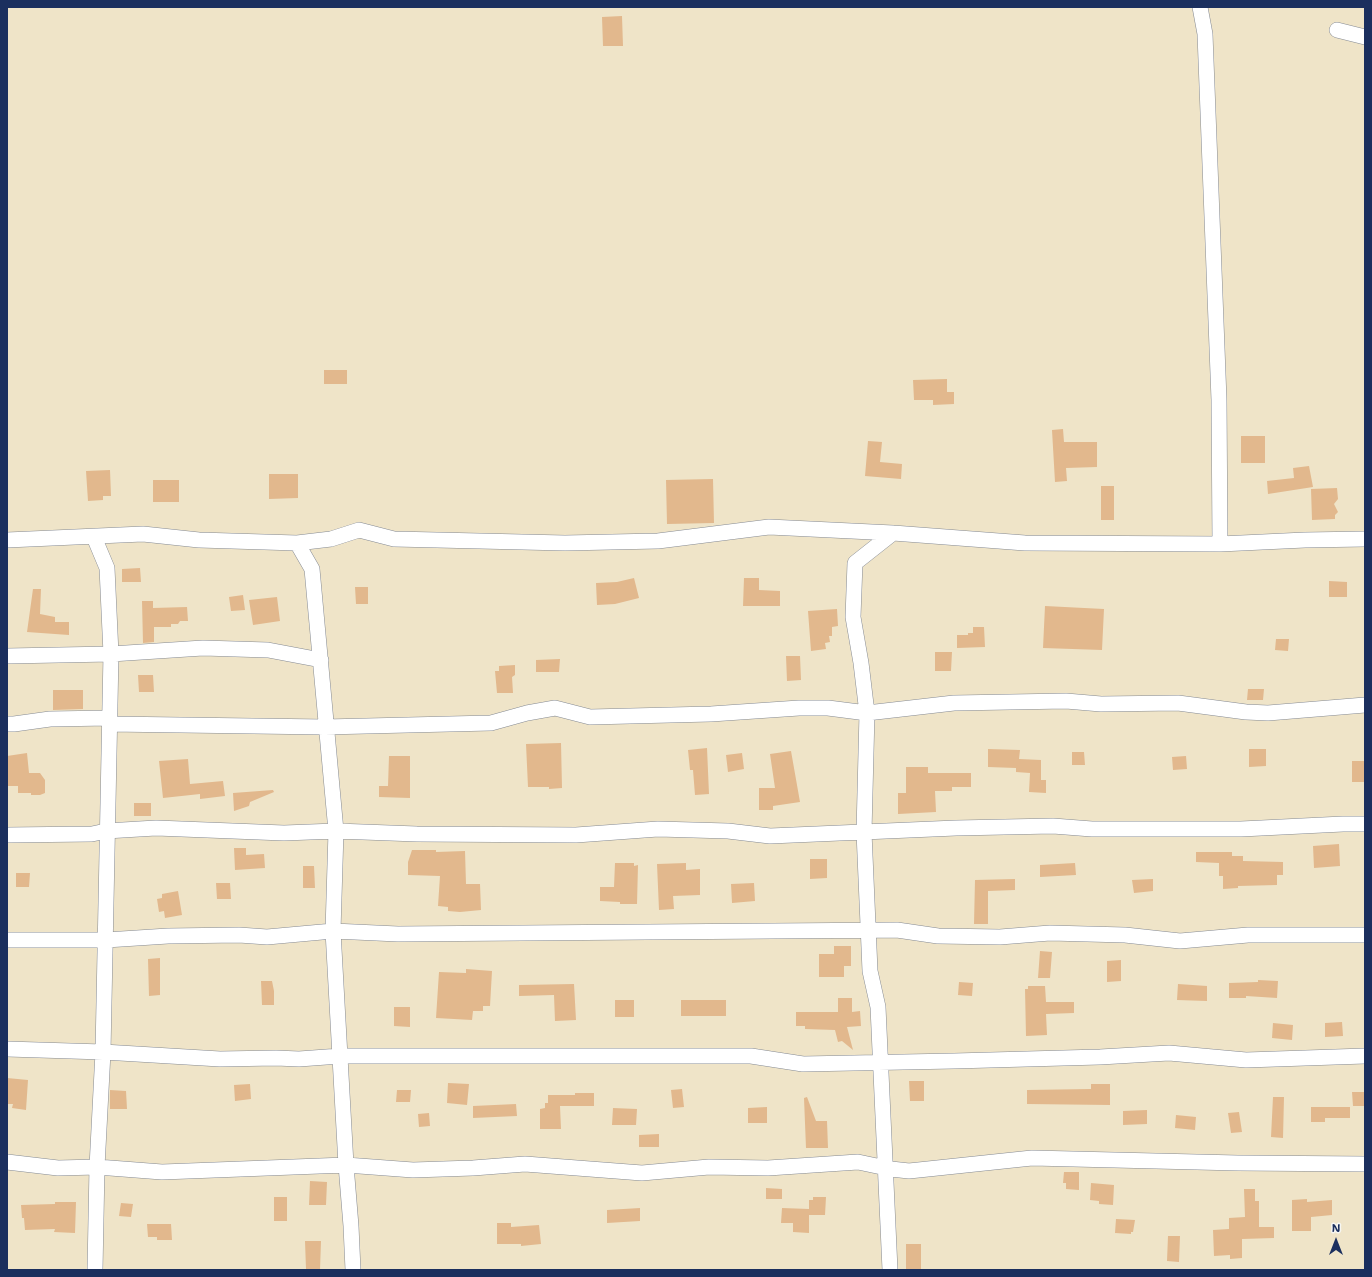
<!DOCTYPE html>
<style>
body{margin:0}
#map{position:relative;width:1372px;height:1277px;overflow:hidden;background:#efe4c8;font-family:"Shantell Sans",sans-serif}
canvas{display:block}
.frame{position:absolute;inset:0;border:8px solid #1b2f5e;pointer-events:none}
.north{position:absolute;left:1316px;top:1221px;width:40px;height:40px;-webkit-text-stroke:3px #f6f6f2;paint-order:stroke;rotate:0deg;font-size:11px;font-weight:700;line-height:16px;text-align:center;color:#1b2f5e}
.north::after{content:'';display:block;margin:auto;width:14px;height:18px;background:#1b2f5e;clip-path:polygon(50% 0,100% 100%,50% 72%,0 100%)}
</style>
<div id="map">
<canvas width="1372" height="1277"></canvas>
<div class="frame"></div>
<div class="north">N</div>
</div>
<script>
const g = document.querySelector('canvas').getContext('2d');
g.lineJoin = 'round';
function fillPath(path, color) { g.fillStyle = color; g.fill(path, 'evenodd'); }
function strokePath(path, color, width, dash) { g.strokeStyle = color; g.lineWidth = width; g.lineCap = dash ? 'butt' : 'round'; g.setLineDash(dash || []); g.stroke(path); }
const building = new Path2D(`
 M 622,16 L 623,46 L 603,46 L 602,17 Z
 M 324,370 L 347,370 L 347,384 L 324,384 Z
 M 947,379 L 947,392 L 954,392 L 954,404 L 933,405 L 933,400 L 914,400 L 913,380 Z
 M 1063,429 L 1064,442 L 1097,442 L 1097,467 L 1066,468 L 1067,481 L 1055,482 L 1052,430 Z
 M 1241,436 L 1265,436 L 1265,463 L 1241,463 Z
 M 868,441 L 882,442 L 880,462 L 902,464 L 901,479 L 865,476 Z
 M 1309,466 L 1313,487 L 1268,494 L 1267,481 L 1294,478 L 1293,468 Z
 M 110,470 L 111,496 L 103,496 L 103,500 L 88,501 L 86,471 Z
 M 269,474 L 298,474 L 298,498 L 269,499 Z
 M 713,479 L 714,523 L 667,524 L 666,480 Z
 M 153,480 L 179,480 L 179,502 L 153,502 Z
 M 1101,486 L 1114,486 L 1114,520 L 1101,520 Z
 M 1337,488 L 1338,499 L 1334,504 L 1338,512 L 1335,515 L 1335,519 L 1312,520 L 1311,489 Z
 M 140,568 L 141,582 L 122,582 L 122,569 Z
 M 634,578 L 639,598 L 615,604 L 597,605 L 596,583 L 617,582 Z
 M 744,578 L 759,578 L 759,590 L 780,591 L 780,606 L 743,606 Z
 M 1329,581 L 1347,582 L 1347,597 L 1329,597 Z
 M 355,587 L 368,587 L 368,604 L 356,604 Z
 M 33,589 L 41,589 L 40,614 L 55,617 L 55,622 L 69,622 L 69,635 L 27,632 Z
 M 243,595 L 245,610 L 231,611 L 229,597 Z
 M 277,597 L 280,621 L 253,625 L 249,600 Z
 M 142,601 L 153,601 L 153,608 L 187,607 L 188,621 L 180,621 L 178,624 L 171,624 L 171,627 L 154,627 L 154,642 L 143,643 Z
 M 1045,606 L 1104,609 L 1102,650 L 1043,648 Z
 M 837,609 L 838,626 L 832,627 L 832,636 L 829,636 L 830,642 L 825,643 L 826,649 L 811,651 L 808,611 Z
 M 973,627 L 984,627 L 985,647 L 957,648 L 957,635 L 968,635 L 968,633 L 973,633 Z
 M 1276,639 L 1289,639 L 1288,651 L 1275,650 Z
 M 935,652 L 952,652 L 951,671 L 935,671 Z
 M 786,656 L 800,656 L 801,680 L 787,681 Z
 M 560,659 L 559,672 L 536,672 L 536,660 Z
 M 515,665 L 515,675 L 512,677 L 513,693 L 497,693 L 495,671 L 499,671 L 499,666 Z
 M 138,675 L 153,675 L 154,692 L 139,692 Z
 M 1248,689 L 1264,689 L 1263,700 L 1247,700 Z
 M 53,690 L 83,690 L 83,709 L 53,710 Z
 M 561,743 L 562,788 L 549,789 L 549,787 L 528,787 L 526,744 Z
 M 707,748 L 709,794 L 695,795 L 693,770 L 690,770 L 688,750 Z
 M 988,749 L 1020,750 L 1019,759 L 1041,760 L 1041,780 L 1046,780 L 1046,793 L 1029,792 L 1030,773 L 1016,772 L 1016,768 L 988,767 Z
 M 1249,749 L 1266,749 L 1266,766 L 1249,767 Z
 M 791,751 L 800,802 L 773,806 L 773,810 L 759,810 L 759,788 L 775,788 L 770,754 Z
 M 1072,752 L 1084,752 L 1085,765 L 1072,765 Z
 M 27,753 L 29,773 L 40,773 L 45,780 L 45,793 L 40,795 L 31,795 L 31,793 L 18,793 L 18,786 L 7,786 L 7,756 Z
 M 742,753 L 744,769 L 728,772 L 726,755 Z
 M 389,756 L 410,756 L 410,798 L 379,797 L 379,786 L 388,786 Z
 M 1186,756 L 1187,769 L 1173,770 L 1172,757 Z
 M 188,759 L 190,784 L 223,781 L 225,796 L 200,799 L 200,794 L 163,798 L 159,761 Z
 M 1352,761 L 1365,761 L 1365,782 L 1352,782 Z
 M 906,767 L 928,767 L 928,773 L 971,773 L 971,787 L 952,787 L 952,791 L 935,791 L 936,812 L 898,814 L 898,793 L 906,793 Z
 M 273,790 L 274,792 L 250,802 L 249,806 L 234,811 L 233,793 Z
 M 134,803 L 151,803 L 151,816 L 134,816 Z
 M 1339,844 L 1340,866 L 1314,868 L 1313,846 Z
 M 234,848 L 246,848 L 246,855 L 264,854 L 265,868 L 235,870 Z
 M 412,850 L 436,850 L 436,852 L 465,851 L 466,884 L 480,884 L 481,910 L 460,912 L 448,911 L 448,907 L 438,906 L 440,876 L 408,875 L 408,862 Z
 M 1196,852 L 1232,852 L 1232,856 L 1243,856 L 1243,861 L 1283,862 L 1283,875 L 1277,875 L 1277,885 L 1238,886 L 1238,888 L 1223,889 L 1223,876 L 1219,876 L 1219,863 L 1196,862 Z
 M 810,859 L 827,859 L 827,878 L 810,879 Z
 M 615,863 L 634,863 L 634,866 L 638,865 L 637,904 L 620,904 L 620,902 L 600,901 L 600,887 L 614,887 Z
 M 686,863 L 686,870 L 700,869 L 700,895 L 673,896 L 674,909 L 659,910 L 657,864 Z
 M 1075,863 L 1076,875 L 1040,877 L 1040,865 Z
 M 303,866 L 314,866 L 315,888 L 303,888 Z
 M 16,873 L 30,873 L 29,887 L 16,887 Z
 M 1015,879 L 1015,890 L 988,891 L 988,924 L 974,924 L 975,880 Z
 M 1153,879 L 1153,891 L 1134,893 L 1132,880 Z
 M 216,883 L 230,883 L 231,899 L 217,899 Z
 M 754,883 L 755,901 L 732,903 L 731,884 Z
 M 178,891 L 182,915 L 165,918 L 164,911 L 159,912 L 157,899 L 162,898 L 162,894 Z
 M 834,946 L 851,946 L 851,966 L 844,966 L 844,977 L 819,977 L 819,954 L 834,954 Z
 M 1040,951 L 1052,952 L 1050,978 L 1038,978 Z
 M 160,958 L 160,995 L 149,996 L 148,959 Z
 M 1121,960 L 1121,981 L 1107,982 L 1107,961 Z
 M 466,969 L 492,971 L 490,1006 L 483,1006 L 483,1011 L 473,1011 L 472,1020 L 436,1018 L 439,972 L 466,973 Z
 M 1258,980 L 1278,981 L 1277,998 L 1246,996 L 1246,998 L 1229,998 L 1229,983 L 1258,982 Z
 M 261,981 L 272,981 L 274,991 L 274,1005 L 262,1005 Z
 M 959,982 L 973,983 L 972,996 L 958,995 Z
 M 574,984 L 576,1020 L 555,1021 L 554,995 L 519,996 L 519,985 Z
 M 1178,984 L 1207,986 L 1207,1001 L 1177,1000 Z
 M 1028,986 L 1045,986 L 1046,1002 L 1074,1002 L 1074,1013 L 1046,1014 L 1047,1035 L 1026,1036 L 1025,989 L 1028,989 Z
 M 838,998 L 852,998 L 852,1012 L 860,1011 L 861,1026 L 847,1027 L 853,1050 L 842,1041 L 838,1042 L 835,1030 L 805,1029 L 805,1026 L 796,1026 L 796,1012 L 838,1012 Z
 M 615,1000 L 634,1000 L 634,1017 L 615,1017 Z
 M 681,1000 L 726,1000 L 726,1016 L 681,1016 Z
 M 394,1007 L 410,1007 L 410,1027 L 394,1026 Z
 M 1342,1022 L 1343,1036 L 1325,1037 L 1325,1023 Z
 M 1273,1023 L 1293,1025 L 1292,1040 L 1272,1038 Z
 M 7,1078 L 28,1080 L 26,1110 L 12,1108 L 13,1104 L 7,1104 Z
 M 909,1081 L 924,1081 L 924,1101 L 910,1101 Z
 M 448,1083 L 469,1084 L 467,1105 L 447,1103 Z
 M 250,1084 L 251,1099 L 235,1101 L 234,1085 Z
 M 1091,1084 L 1110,1084 L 1110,1105 L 1027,1104 L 1027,1090 L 1091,1089 Z
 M 682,1089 L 684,1107 L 673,1108 L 671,1090 Z
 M 110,1090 L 126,1091 L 127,1109 L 110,1109 Z
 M 397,1090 L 411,1090 L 410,1102 L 396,1102 Z
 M 1352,1092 L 1365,1092 L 1365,1106 L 1353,1106 Z
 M 575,1093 L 594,1093 L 594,1106 L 560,1106 L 561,1129 L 540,1129 L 540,1109 L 545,1108 L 545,1103 L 548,1103 L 548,1095 L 575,1095 Z
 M 807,1097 L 816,1121 L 827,1121 L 828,1148 L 806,1148 L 804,1098 Z
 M 1273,1097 L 1284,1097 L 1283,1138 L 1271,1137 Z
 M 516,1104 L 517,1116 L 473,1118 L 473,1106 Z
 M 767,1107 L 767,1123 L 748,1123 L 748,1108 Z
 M 1311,1107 L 1350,1107 L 1350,1118 L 1325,1118 L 1325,1122 L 1311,1122 Z
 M 613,1108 L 637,1109 L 636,1125 L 612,1125 Z
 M 1147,1110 L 1147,1124 L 1123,1125 L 1123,1111 Z
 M 1239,1112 L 1242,1132 L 1231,1133 L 1228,1113 Z
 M 429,1113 L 430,1126 L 419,1127 L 418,1114 Z
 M 1176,1115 L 1196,1117 L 1195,1130 L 1175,1128 Z
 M 659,1134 L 659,1147 L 639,1147 L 639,1135 Z
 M 1064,1172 L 1079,1172 L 1079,1190 L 1066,1189 L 1066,1183 L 1063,1183 Z
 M 310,1181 L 327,1182 L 326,1205 L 309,1205 Z
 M 1091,1183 L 1114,1185 L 1113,1205 L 1099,1204 L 1099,1201 L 1090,1200 Z
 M 766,1188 L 782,1189 L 782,1199 L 766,1199 Z
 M 1244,1189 L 1255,1189 L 1255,1201 L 1259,1201 L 1259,1227 L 1274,1227 L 1274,1238 L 1242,1239 L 1242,1258 L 1230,1259 L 1230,1255 L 1214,1256 L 1213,1230 L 1229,1229 L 1229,1218 L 1245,1217 Z
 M 274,1197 L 287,1197 L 287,1221 L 274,1221 Z
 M 813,1197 L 826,1197 L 825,1215 L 809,1215 L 809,1233 L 793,1232 L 793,1223 L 781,1223 L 782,1208 L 809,1209 L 809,1213 L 809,1200 L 813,1200 Z
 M 1307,1199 L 1307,1202 L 1332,1200 L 1332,1215 L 1311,1217 L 1311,1231 L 1292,1231 L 1292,1200 Z
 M 55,1202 L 76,1202 L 75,1233 L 54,1232 L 55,1229 L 25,1230 L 24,1218 L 22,1218 L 21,1205 L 55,1204 Z
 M 121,1203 L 133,1204 L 131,1217 L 119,1216 Z
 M 640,1208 L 640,1221 L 607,1223 L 607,1210 Z
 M 1116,1219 L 1135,1220 L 1133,1232 L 1131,1232 L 1131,1234 L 1115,1233 Z
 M 497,1223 L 511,1223 L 511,1227 L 539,1225 L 541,1244 L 521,1246 L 521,1244 L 497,1244 Z
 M 147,1224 L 171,1224 L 172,1240 L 157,1240 L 157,1237 L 148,1237 Z
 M 1168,1236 L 1180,1236 L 1179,1262 L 1167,1261 Z
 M 305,1241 L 321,1241 L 320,1270 L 306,1269 Z
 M 906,1244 L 921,1244 L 921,1270 L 906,1270 Z`);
const minor = new Path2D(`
 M 1200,7 L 1205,34 L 1219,400 L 1220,544
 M 1337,30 L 1365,37
 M 94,537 L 107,568 L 111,654 L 103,1052 L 97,1167 L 95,1270
 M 7,540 L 143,534 L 199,540 L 297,543 L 331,539 L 359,530 L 394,539 L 565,543 L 658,541 L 769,527 L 893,533 L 1025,543 L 1220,544 L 1305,540 L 1365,539
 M 297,543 L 312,569 L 336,831 L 333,931 L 346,1165 L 351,1226 L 353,1270
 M 7,656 L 111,654 L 203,648 L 268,650 L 321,660
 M 7,724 L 14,724 L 50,719 L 109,718
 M 109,724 L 325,727 L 491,723 L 527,713 L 555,708 L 590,717 L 711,714 L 799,708 L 828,708 L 867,713 L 954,703 L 1066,701 L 1101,704 L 1178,703 L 1246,712 L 1268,713 L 1365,705
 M 7,835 L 92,834 L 106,831 L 156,828 L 284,833 L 336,831 L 417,834 L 576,835 L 658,829 L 728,831 L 770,836 L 956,828 L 1053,826 L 1092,829 L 1241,829 L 1343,824 L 1365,824
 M 7,940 L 106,940 L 168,936 L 239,935 L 267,937 L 333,931 L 398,934 L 897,930 L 938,936 L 1000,937 L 1050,933 L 1125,935 L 1180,941 L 1248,935 L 1365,935
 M 7,1049 L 103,1052 L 220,1059 L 276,1058 L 299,1059 L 340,1056 L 751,1056 L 803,1064 L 954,1061 L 1100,1057 L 1169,1053 L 1246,1060 L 1365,1056
 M 7,1162 L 58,1168 L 97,1167 L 162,1172 L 346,1165 L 413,1170 L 473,1168 L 525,1164 L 642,1173 L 709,1167 L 768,1168 L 858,1162 L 891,1169 L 909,1171 L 1032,1158 L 1238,1163 L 1365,1164
 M 890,1270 L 878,1007 L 870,971 L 864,832 L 867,713 L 861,663 L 853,617 L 855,563 L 893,533`);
fillPath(building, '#e2b88d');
strokePath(minor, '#858a93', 16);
strokePath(minor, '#fff', 15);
</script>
